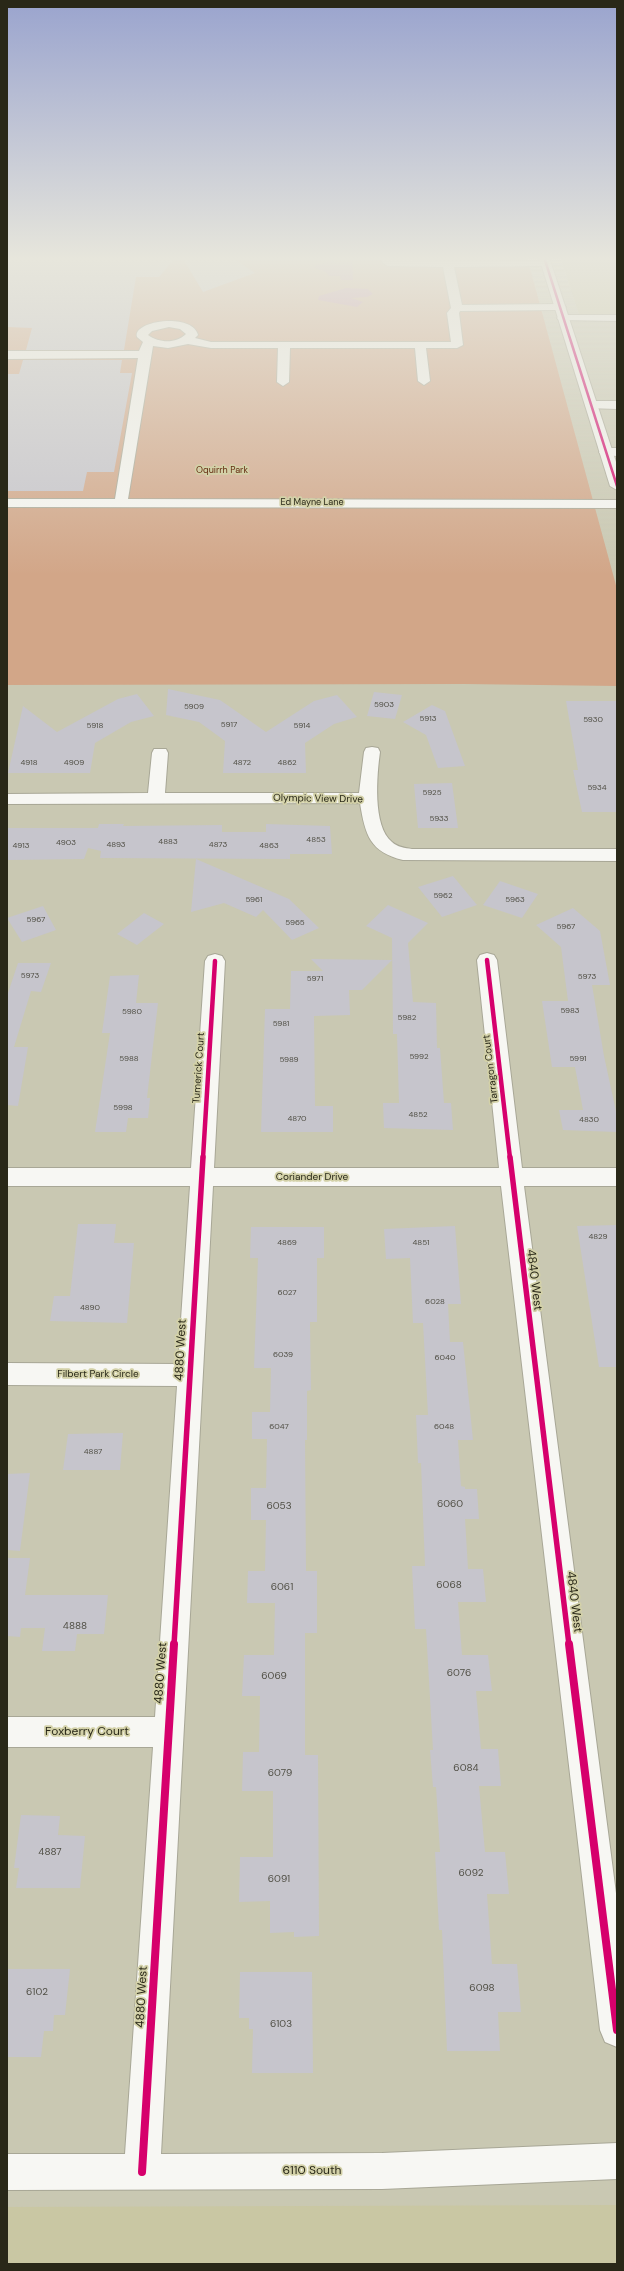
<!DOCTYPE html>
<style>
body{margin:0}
#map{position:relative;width:624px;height:2271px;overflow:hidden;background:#c9c8b2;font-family:"DM Sans",sans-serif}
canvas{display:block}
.frame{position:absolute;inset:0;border:8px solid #292818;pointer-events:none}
</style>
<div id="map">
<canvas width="624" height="2271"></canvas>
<div class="frame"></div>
</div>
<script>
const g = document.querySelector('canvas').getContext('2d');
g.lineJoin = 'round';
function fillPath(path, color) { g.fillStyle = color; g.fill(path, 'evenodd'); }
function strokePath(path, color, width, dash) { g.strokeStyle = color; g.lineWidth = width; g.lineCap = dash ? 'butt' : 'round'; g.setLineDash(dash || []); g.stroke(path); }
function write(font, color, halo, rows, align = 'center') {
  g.font = font + ' "DM Sans",sans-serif'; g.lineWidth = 3.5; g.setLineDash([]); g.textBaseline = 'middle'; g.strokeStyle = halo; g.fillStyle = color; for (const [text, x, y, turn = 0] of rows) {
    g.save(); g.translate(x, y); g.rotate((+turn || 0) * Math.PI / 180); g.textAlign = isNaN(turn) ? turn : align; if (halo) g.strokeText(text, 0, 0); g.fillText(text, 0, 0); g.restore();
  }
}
const built = new Path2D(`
 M 560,257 L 617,257 L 617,320 L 581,320 Z
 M 617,2205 L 617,2264 L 7,2264 L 7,2207 Z`);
const green = new Path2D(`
 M 7,257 L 527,257 L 617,589 L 617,686 L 464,684 L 7,685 Z`);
const water = new Path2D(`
 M 333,259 L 335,263 L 352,261 L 353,280 L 341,280 L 340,276 L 329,276 L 326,272 L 313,267 Z
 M 346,288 L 368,289 L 373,294 L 367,297 L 351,298 L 363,302 L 357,307 L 318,300 L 319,296 Z`);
const building = new Path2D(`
 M 7,257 L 176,257 L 159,277 L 136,277 L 124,350 L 26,350 L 32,328 L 7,327 Z
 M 182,257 L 232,257 L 255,273 L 203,292 Z
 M 23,360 L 122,360 L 120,373 L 132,373 L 114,472 L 87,472 L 83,491 L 7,491 L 7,374 L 19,374 Z
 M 168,689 L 220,700 L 266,732 L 314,701 L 337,695 L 357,717 L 334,724 L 305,743 L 306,773 L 223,773 L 225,741 L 199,722 L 166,715 Z
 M 374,692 L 402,695 L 395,719 L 367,716 Z
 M 137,694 L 154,716 L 131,722 L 95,743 L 90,773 L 8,773 L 23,706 L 57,732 L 118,699 Z
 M 566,701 L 617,701 L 617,812 L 582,812 L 573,770 L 578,770 Z
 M 432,705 L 445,711 L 465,766 L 438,768 L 426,735 L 403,722 Z
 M 452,783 L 458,828 L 418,828 L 414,784 Z
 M 99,824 L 124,824 L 123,826 L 222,825 L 222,832 L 266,832 L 266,824 L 330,826 L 332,854 L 290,854 L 290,859 L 100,858 L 101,851 L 88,848 L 84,859 L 7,860 L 7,828 L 98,828 Z
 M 196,859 L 289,899 L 319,928 L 292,940 L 263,910 L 256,917 L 224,903 L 191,912 Z
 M 453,876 L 477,905 L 442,917 L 418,887 Z
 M 500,881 L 538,894 L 522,918 L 483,905 Z
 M 388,905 L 428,923 L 408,943 L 413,1002 L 436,1003 L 437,1048 L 440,1048 L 444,1103 L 451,1103 L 453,1130 L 384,1128 L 383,1103 L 399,1103 L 397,1034 L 393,1034 L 392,938 L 366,926 Z
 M 43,906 L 56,930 L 22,942 L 7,918 Z
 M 573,908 L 600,931 L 610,985 L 592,985 L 604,1056 L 617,1116 L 617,1132 L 563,1130 L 559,1110 L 583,1110 L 575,1067 L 552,1067 L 542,1001 L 568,1001 L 561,947 L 536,925 Z
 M 144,913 L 164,924 L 137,945 L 117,934 Z
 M 311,959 L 392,960 L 362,990 L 349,990 L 350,1015 L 314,1016 L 315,1106 L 333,1106 L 333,1132 L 261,1132 L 265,1009 L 290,1009 L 291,971 L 323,971 Z
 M 18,963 L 51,963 L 41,992 L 31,991 L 14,1047 L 28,1047 L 18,1106 L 7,1105 L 7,996 Z
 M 139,975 L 136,1003 L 158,1003 L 147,1098 L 150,1098 L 148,1118 L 128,1118 L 126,1132 L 95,1132 L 110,1033 L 102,1033 L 110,976 Z
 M 78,1224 L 116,1224 L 114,1243 L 134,1243 L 127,1323 L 50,1321 L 54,1296 L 70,1296 Z
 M 617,1225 L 617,1367 L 599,1367 L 577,1226 Z
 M 455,1226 L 461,1304 L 448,1304 L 450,1342 L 463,1342 L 473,1440 L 458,1440 L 461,1486 L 465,1487 L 465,1489 L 477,1489 L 479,1519 L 465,1519 L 468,1569 L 483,1569 L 486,1602 L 458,1602 L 462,1655 L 488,1655 L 492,1691 L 476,1691 L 481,1749 L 498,1749 L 501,1786 L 479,1786 L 485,1852 L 505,1852 L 509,1894 L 487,1894 L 492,1964 L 517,1964 L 521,2012 L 498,2012 L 500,2051 L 447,2051 L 442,1930 L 439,1930 L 435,1852 L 440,1852 L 436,1787 L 433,1787 L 430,1750 L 433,1750 L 426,1629 L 415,1629 L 412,1566 L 425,1566 L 421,1463 L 418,1463 L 416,1415 L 428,1415 L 423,1323 L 413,1323 L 410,1258 L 386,1259 L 384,1229 Z
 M 251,1227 L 324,1227 L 324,1258 L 317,1258 L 317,1322 L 310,1322 L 311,1390 L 307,1391 L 307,1440 L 305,1440 L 306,1571 L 317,1571 L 317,1633 L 305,1633 L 305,1755 L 318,1755 L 319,1936 L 294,1937 L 294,1932 L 270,1933 L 270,1901 L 239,1902 L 240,1857 L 273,1857 L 273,1791 L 242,1791 L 243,1752 L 259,1752 L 260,1696 L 242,1696 L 244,1655 L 274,1655 L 275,1603 L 247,1603 L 248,1571 L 265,1571 L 266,1520 L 251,1520 L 251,1488 L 266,1488 L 267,1439 L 252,1439 L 252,1412 L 270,1412 L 271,1368 L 254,1368 L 258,1258 L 250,1258 Z
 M 123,1433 L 120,1470 L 63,1470 L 68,1434 Z
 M 30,1473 L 20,1551 L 7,1550 L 7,1474 Z
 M 7,1558 L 30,1558 L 25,1595 L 108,1595 L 104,1634 L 77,1634 L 75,1651 L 42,1651 L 45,1628 L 21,1628 L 20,1637 L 7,1636 Z
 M 21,1815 L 60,1816 L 58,1835 L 85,1836 L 80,1888 L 16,1888 L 19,1868 L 14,1868 Z
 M 7,1969 L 70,1969 L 65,2015 L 54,2015 L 53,2031 L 44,2031 L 41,2057 L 7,2057 Z
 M 240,1972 L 312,1972 L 313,2073 L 252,2073 L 253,2029 L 249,2029 L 249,2018 L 239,2018 Z`);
const minor = new Path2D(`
 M 382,257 L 392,257 L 393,260 L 550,261 L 551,263 L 546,266 L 454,267 L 462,305 L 560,304 L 566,307 L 560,310 L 460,311 L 459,313 L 463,345 L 457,348 L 426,348 L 430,381 L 424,385 L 418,381 L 415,348 L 290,348 L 289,382 L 283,386 L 277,382 L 278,348 L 211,348 L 188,344 L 168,348 L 153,346 L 128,499 L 617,500 L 617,508 L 7,507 L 7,499 L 115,499 L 138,358 L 7,359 L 7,351 L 139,351 L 143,342 L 137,337 C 132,321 192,312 198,335 L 195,338 L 211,342 L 451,342 L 447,313 L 451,308 L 443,267 L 388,266 L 383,263 ZM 169,327 L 180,329 L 186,334 C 176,344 159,343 148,335 L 152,331 Z
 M 563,315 L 617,315 L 617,321 L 559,320 L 557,318 L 559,316 Z
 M 591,401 L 617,401 L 617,409 L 587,408 L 585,405 L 587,402 Z
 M 606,448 L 617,448 L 617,456 L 601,455 L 599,452 Z
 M 372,747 L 378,748 L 380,752 C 377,774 372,826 392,842 C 397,847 405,848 412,849 L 617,849 L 617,861 L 403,860 C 370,852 365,835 360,803 L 7,804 L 7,794 L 148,793 L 152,753 L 154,749 L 166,749 L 168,753 L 165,793 L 359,793 L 364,752 L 366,748 Z
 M 487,953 L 494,955 L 497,960 L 522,1168 L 617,1168 L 617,1186 L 524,1186 L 617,1901 L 617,2047 L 605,2042 L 600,2030 L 501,1186 L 213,1186 L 161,2154 L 382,2153 L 617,2143 L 617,2179 L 382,2189 L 7,2190 L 7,2154 L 125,2154 L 153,1747 L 7,1747 L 7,1717 L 155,1717 L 177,1386 L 7,1385 L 7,1363 L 178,1364 L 190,1186 L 7,1186 L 7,1168 L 191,1168 L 205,961 L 208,956 L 215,954 L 222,956 L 225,961 L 214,1168 L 499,1168 L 477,960 L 480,955 Z`);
const major = new Path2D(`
 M 539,257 L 549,257 L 617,465 L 617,490 L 610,486 Z`);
const cyclewayFar3 = new Path2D(`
 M 544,257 L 617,486`);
const cyclewayFar2 = new Path2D(`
 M 487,960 L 510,1158
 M 203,1158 L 215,961`);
const cyclewayFar1 = new Path2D(`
 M 510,1157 L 569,1645
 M 174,1645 L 203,1157`);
const cycleway = new Path2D(`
 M 569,1644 L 617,2030
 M 142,2172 L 174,1644`);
const numberNames = [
 ["5903",384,705],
 ["5909",194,707],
 ["5913",428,719],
 ["5930",593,720],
 ["5917",229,725],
 ["5918",95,726],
 ["5914",302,726],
 ["4918",29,763],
 ["4909",74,763],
 ["4872",242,763],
 ["4862",287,763],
 ["5934",597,788],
 ["5925",432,793],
 ["5933",439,819],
 ["4853",316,840],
 ["4883",168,842],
 ["4903",66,843],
 ["4893",116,845],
 ["4873",218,845],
 ["4913",21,846],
 ["4863",269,846],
 ["5962",443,896],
 ["5961",254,900],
 ["5963",515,900],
 ["5967",36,920],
 ["5965",295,923],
 ["5967",566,927],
 ["5973",30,976],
 ["5973",587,977],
 ["5971",315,979],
 ["5983",570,1011],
 ["5980",132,1012],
 ["5982",407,1018],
 ["5981",281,1024],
 ["5992",419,1057],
 ["5988",129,1059],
 ["5991",578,1059],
 ["5989",289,1060],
 ["5998",123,1108],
 ["4852",418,1115],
 ["4870",297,1119],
 ["4830",589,1120],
 ["4829",598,1237],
 ["4869",287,1243],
 ["4851",421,1243],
 ["6027",287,1293],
 ["6028",435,1302],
 ["4890",90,1308],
 ["6039",283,1355],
 ["6040",445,1358],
 ["6047",279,1427],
 ["6048",444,1427],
 ["4887",93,1452]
];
const farParknames = [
 ["Oquirrh Park",222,471]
];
const farStreetnames = [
 ["Ed Mayne Lane",312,503]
];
const streetNames = [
 ["Olympic View Drive",318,799,1],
 ["Tumerick Court",199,1068,-86],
 ["Tarragon Court",491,1069,-97],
 ["Coriander Drive",312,1177],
 ["Filbert Park Circle",98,1374]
];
const nearNumbernames = [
 ["6060",450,1504],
 ["6053",279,1506],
 ["6068",449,1585],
 ["6061",282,1587],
 ["4888",75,1626],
 ["6076",459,1673],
 ["6069",274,1676],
 ["6084",466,1768],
 ["6079",280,1773],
 ["4887",50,1852],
 ["6092",471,1873],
 ["6091",279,1879],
 ["6098",482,1988],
 ["6102",37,1992],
 ["6103",281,2024]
];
const nearStreetnames = [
 ["4840 West",534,1280,83],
 ["4880 West",181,1350,-87],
 ["4840 West",574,1602,83],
 ["4880 West",161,1673,-86],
 ["Foxberry Court",87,1732],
 ["4880 West",142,1997,-87],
 ["6110 South",312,2171]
];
fillPath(built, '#c9c7a3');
fillPath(green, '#d2a688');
fillPath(water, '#c68ca8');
fillPath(building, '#c6c5cc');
strokePath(minor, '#a8a796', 2);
strokePath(major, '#a8a796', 2);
fillPath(minor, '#f7f7f3');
fillPath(major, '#f7f7f3');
strokePath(cyclewayFar3, '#d6006c', 2.5);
strokePath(cyclewayFar2, '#d6006c', 4.5);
strokePath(cyclewayFar1, '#d6006c', 5.5);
strokePath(cycleway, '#d6006c', 8);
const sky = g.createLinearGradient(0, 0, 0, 575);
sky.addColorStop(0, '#9aa4ce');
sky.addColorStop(0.45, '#e7e6dc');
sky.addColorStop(1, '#e7e6dc00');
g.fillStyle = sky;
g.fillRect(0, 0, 624, 575);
write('8px', '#504f45', null, numberNames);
write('9px', '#632b0f', '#d3d1a8', farParknames);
write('9px', '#292818', '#d3d1a8', farStreetnames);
write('10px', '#292818', '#d3d1a8', streetNames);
write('10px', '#504f45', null, nearNumbernames);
write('12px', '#292818', '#d3d1a8', nearStreetnames);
</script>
